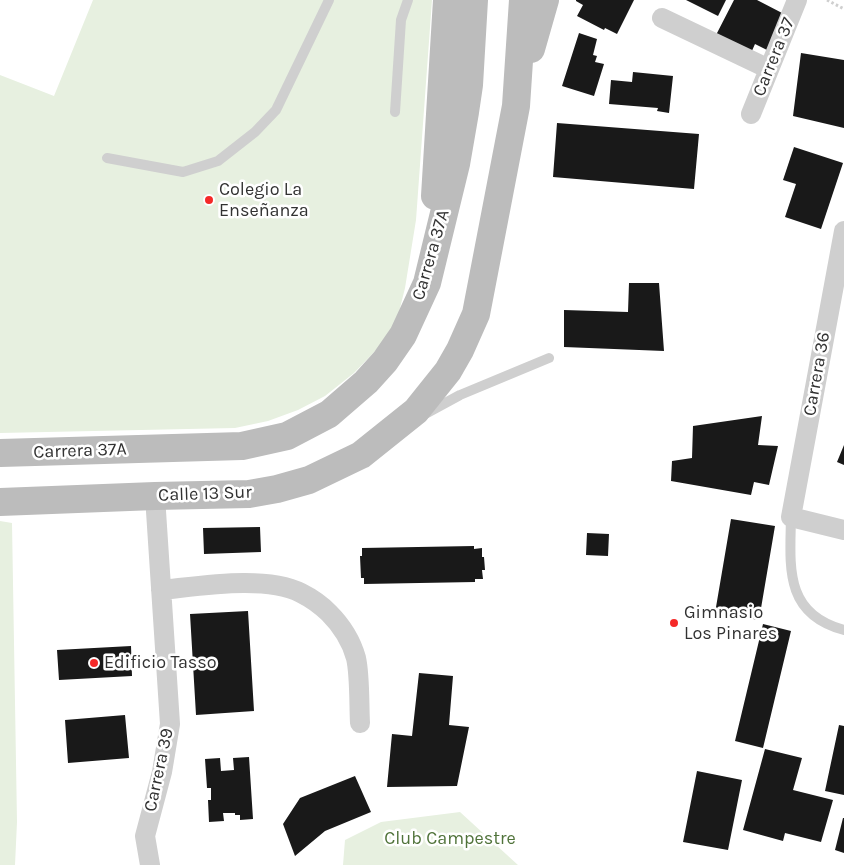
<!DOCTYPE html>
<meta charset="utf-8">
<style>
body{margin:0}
canvas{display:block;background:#fff}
</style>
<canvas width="844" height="865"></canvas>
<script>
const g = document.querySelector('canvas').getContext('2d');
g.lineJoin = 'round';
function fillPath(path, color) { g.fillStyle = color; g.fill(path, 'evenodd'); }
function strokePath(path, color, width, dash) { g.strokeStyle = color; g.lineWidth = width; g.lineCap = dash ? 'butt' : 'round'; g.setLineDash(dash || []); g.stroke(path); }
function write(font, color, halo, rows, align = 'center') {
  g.font = font + ' Karla,sans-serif'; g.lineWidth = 5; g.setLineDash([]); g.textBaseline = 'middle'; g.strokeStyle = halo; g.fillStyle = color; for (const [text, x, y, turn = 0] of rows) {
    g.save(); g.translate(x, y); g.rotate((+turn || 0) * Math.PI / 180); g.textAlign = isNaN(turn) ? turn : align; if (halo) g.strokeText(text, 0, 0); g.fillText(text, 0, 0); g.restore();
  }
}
const green = new Path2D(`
 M 93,0 L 432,0 L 416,220 L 405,288 L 397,320 L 378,348 L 354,373 L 325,396 L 298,410 L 268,421 L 235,428 L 0,433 L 0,75 L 54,96 Z
 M 0,521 L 12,523 L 17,822 L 15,865 L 0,865 Z
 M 460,812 L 518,865 L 343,865 L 345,840 L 381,822 Z`);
const building = new Path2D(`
 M 576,0 L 634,0 L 617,34 L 605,28 L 604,30 L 577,16 L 583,5 L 576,1 Z
 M 686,0 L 726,0 L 718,16 Z
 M 734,0 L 757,0 L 784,14 L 771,52 L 755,44 L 751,53 L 716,35 Z
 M 579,33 L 597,39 L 593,55 L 597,56 L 595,62 L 604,64 L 594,96 L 562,86 Z
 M 801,53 L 844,60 L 844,128 L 793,116 Z
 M 633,72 L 673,76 L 669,113 L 657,111 L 658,108 L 609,104 L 611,80 L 632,82 Z
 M 557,123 L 699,134 L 694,189 L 553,177 Z
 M 794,147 L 843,163 L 821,229 L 785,217 L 796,184 L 783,180 Z
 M 629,283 L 659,283 L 664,351 L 564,347 L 564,310 L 628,312 Z
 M 762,416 L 758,445 L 778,446 L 769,485 L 754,482 L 751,495 L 671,481 L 672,461 L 692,458 L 693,426 Z
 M 844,445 L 844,465 L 837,462 Z
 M 731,519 L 775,526 L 759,620 L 715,613 Z
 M 260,527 L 261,552 L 204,554 L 203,528 Z
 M 587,533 L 609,534 L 608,556 L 586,555 Z
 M 474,546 L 474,549 L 482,548 L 482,557 L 484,557 L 485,570 L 482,570 L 483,579 L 475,579 L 475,582 L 364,584 L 364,578 L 361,578 L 360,556 L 362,556 L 362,548 Z
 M 248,611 L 254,711 L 196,715 L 190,614 Z
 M 763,624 L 791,631 L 763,748 L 735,741 Z
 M 131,646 L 132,676 L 59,680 L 57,650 Z
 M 419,673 L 453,676 L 449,725 L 469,727 L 457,786 L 387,787 L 392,734 L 412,736 Z
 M 125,715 L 129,758 L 68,763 L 65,720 Z
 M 839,725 L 844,726 L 844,795 L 825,791 Z
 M 765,749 L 802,758 L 793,790 L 833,800 L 821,842 L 785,833 L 783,841 L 743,830 Z
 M 249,757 L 253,819 L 240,820 L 240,815 L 235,815 L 235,813 L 223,813 L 224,821 L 209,822 L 208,800 L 211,800 L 211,788 L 207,788 L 205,759 L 220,758 L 221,771 L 234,770 L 233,758 Z
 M 697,771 L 742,780 L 728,850 L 683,842 Z
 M 355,776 L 371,812 L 325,831 L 295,856 L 283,824 L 300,798 Z
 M 843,818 L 844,818 L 844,853 L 835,850 Z`);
const path = new Path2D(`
 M 827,0 L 844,9`);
const lane = new Path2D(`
 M 395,112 L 401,20 L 408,0
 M 107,158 L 183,172 L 218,161 L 255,132 L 276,110 L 329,0
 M 425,414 L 460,395 L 549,358
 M 791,517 C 790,567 784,614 844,630`);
const street = new Path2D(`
 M 662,18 L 769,69
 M 751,114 L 797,0
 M 844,231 L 791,517 L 844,530
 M 161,590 C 201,586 266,575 301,593 C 311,598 321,605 329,613 C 342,626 351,640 356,658 C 360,675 359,705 360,723
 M 150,865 L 145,836 L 162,772 L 170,724 L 155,496`);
const secondary = new Path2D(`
 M 531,49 L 545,0
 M 435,196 L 447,0
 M 0,453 L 242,446 L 287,436 L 329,414 L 366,382 L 385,361 L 403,335 L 427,283 L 456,164 L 465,112 L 469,85 L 474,0
 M 0,502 L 155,496 L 249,494 L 277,489 L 309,480 L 361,455 L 416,411 L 448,371 L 460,350 L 476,314 L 516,106 L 523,0`);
const markers = [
 [209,200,5,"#f52928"],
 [674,623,5,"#f52928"],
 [94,663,5,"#f52928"]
];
const streetNames = [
 ["Carrera 37",774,57,-68],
 ["Carrera 37A",431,255,-74],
 ["Carrera 36",817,374,-80],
 ["Carrera 37A",80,451,-2],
 ["Calle 13 Sur",205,494,-2],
 ["Carrera 39",159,770,-78]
];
const poiNames = [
 ["Colegio La",219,190],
 ["Enseñanza",219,211],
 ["Gimnasio",684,613],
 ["Los Pinares",684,634],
 ["Edificio Tasso",104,663]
];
const parkNames = [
 ["Club Campestre",450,839]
];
fillPath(green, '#e7f0e0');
fillPath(building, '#191919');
strokePath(path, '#cfcfcf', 3, [2.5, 2.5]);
strokePath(lane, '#cfcfcf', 10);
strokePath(street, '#cfcfcf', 20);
strokePath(secondary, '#bcbcbc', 28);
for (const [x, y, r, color] of markers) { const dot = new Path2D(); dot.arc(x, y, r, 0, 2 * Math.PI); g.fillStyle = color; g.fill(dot); strokePath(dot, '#fff', 2); }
write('18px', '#323232', '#fff', streetNames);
write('18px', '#323232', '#fff', poiNames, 'left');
write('18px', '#50733a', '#fff', parkNames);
</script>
